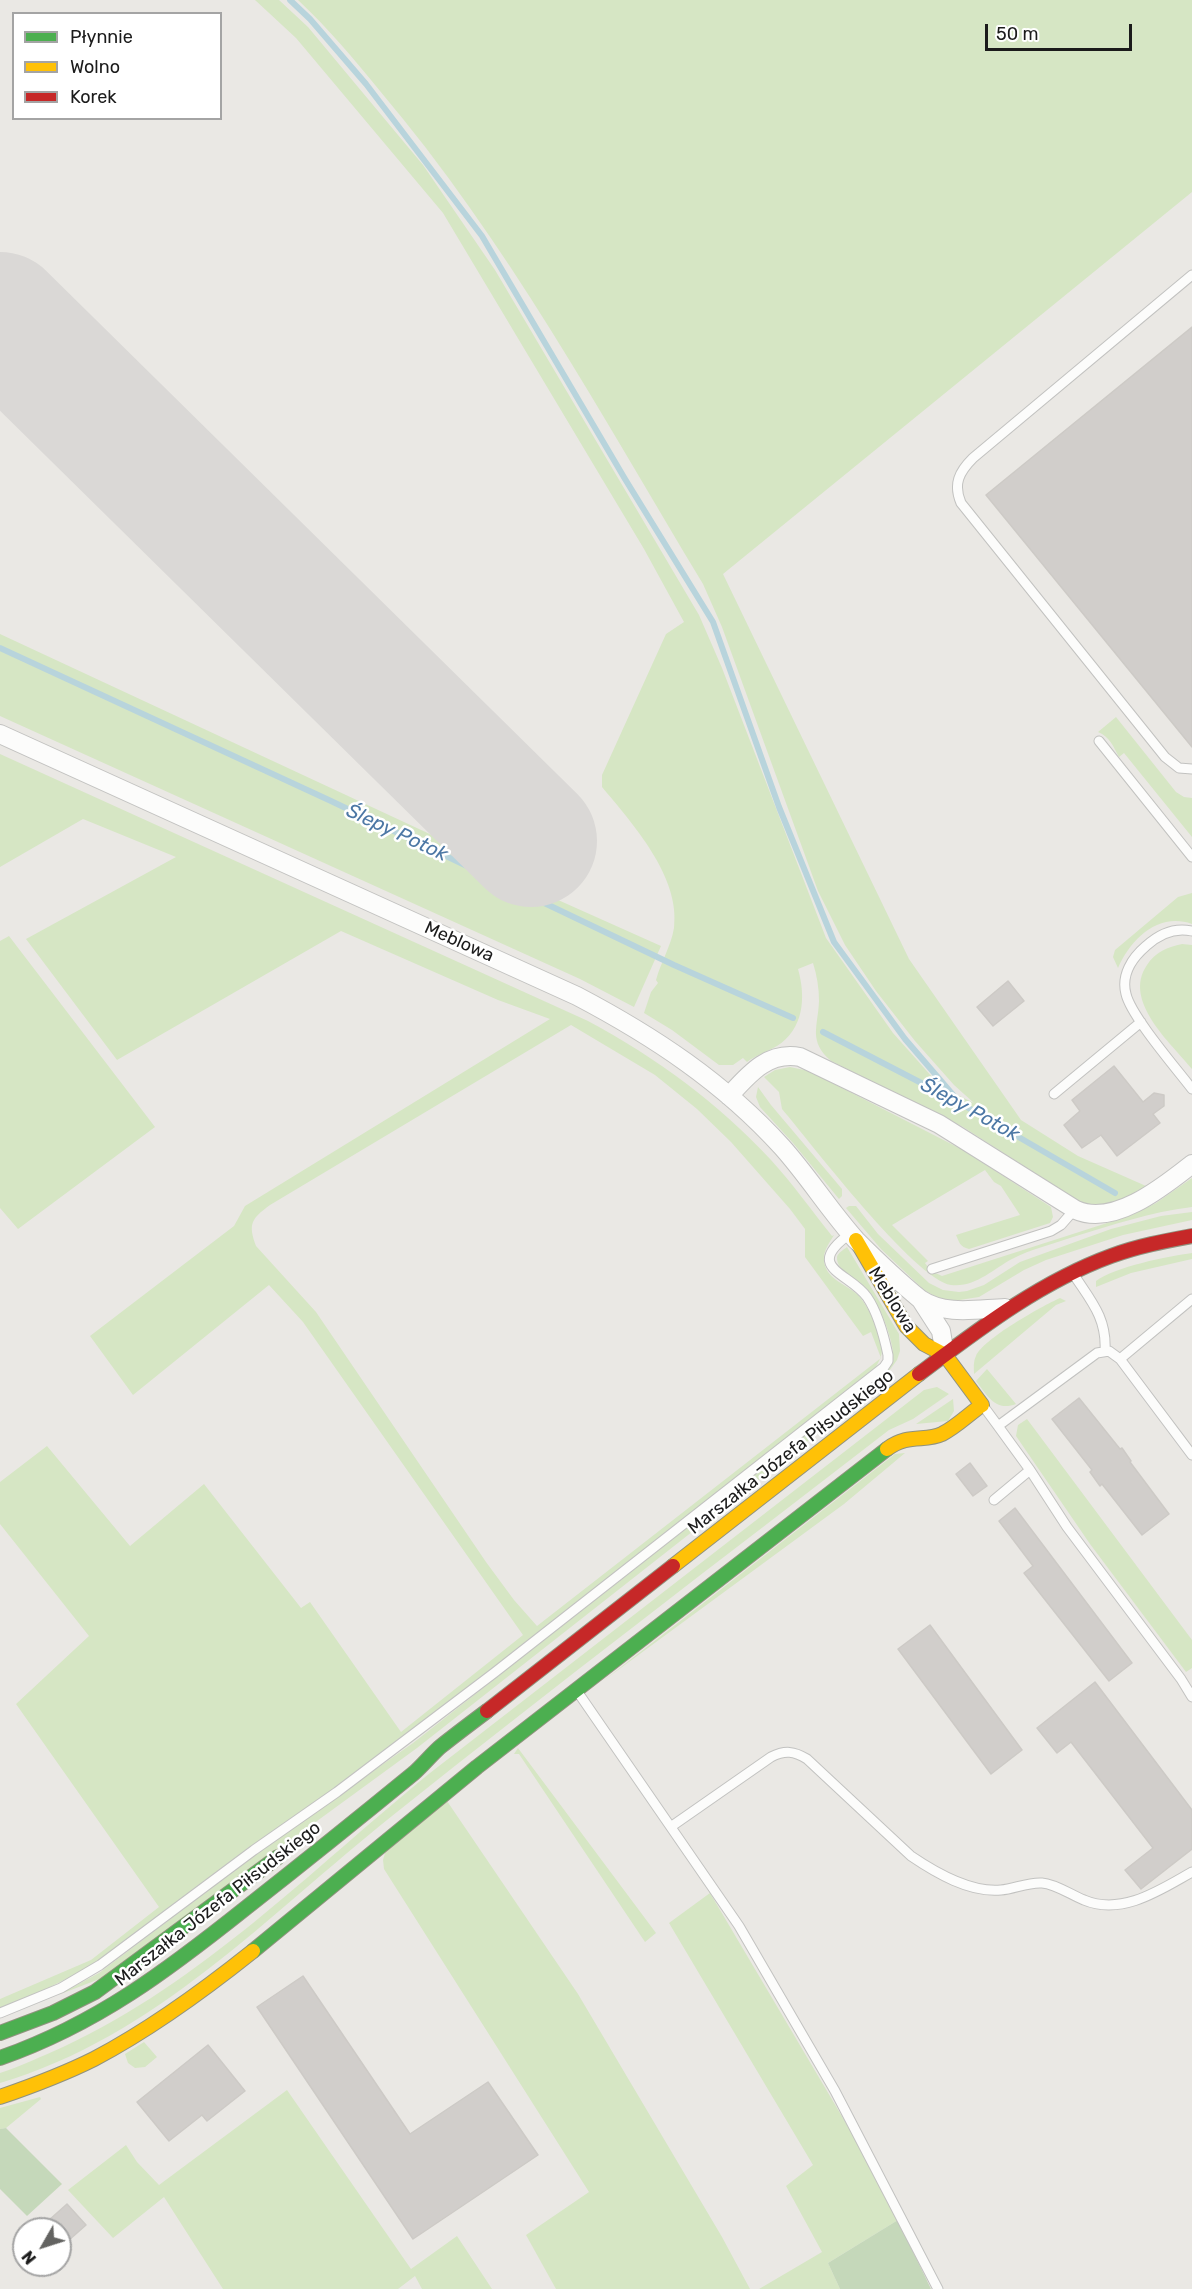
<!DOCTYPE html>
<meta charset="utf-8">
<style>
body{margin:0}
#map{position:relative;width:1192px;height:2289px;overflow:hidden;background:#eae8e4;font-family:Rubik,sans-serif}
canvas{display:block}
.legend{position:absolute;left:12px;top:12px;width:210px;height:108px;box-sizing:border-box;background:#fff;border:2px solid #a4a4a4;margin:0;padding:8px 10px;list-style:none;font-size:18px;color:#1b1b1b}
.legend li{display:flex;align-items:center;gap:12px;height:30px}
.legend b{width:30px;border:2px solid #a4a4a4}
.north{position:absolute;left:12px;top:2217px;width:60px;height:60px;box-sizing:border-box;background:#fff;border:2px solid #a4a4a4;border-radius:50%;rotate:231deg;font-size:16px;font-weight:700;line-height:24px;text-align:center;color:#1b1b1b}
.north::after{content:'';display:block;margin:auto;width:21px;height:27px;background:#636361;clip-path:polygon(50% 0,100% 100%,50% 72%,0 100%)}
.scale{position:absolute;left:985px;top:24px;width:147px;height:27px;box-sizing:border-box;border:3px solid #1b1b1b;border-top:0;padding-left:8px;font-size:18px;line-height:21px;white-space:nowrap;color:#1b1b1b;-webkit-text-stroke:4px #fff;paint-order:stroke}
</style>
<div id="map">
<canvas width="1192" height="2289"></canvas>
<ul class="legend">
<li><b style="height:8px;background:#4caf50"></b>Płynnie</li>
<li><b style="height:8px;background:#ffc107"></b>Wolno</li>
<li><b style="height:8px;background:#c62828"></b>Korek</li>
</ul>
<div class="north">N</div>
<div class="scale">50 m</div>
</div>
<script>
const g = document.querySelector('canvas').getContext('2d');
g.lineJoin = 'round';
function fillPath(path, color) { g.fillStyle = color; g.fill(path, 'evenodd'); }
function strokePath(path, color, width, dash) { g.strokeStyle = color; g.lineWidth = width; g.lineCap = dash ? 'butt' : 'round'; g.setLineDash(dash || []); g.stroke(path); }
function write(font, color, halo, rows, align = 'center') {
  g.font = font + ' Rubik,sans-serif'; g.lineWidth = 5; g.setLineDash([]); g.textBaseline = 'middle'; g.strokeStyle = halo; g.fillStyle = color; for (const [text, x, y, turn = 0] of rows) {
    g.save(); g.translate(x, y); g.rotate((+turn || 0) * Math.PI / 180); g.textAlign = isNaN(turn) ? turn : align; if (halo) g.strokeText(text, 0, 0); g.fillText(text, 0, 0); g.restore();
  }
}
const grass = new Path2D(`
 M 255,0 L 279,0 L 308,27 L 423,165 L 495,270 L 699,615 L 722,668 L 826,938 L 893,1033 L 941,1087 L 974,1103 L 954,1085 L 915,1041 L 876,991 L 845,945 L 818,891 L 722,627 L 703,584 C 602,416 507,241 380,91 C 354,59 328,28 298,0 L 1192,0 L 1192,192 L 723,574 L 909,959 L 1021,1120 L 1078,1156 L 1146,1186 C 1132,1194 1112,1207 1096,1207 C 1089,1207 1083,1203 1077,1200 L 963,1127 L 831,1061 C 808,1041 818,1027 819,1001 C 819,988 817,976 813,963 L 798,969 C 806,997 804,1029 777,1046 C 767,1052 756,1055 747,1062 L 743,1058 L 733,1065 L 719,1065 L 672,1030 L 644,1013 L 651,992 L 658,983 L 656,980 C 661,962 671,946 674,928 C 681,877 632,823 602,787 L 602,775 L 666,634 L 684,622 L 644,549 L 443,213 L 296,38 Z
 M 0,634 L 477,856 L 491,870 L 661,946 L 634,1007 L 580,979 L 0,716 Z
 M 1116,717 L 1176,792 L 1184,797 L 1192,798 L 1192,837 L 1124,753 L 1119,757 C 1113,746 1110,737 1098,732 Z
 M 0,754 L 588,1021 C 657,1058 718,1103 771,1160 C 793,1184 812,1211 832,1236 L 834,1235 C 830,1242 823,1251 824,1260 C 825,1279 846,1284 858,1295 C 868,1305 882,1335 882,1350 C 882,1356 879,1361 876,1367 L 405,1737 L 175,1907 L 90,1967 L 48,1988 L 0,2009 L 0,1999 L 91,1960 L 159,1907 L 16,1704 L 89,1636 L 0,1524 L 0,1482 L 47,1446 L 130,1546 L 204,1484 L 301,1608 L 310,1602 L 401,1732 L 523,1635 L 303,1322 L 269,1285 L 133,1395 L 90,1336 L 234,1226 L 245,1206 L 550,1019 L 498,1000 L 341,931 L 117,1060 L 26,939 L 176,857 L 83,819 L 0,867 ZM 571,1025 L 655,1075 L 697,1109 L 731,1142 L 790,1209 L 805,1229 L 805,1257 L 863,1336 L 871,1332 L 881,1358 L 537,1626 L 514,1600 L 486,1562 L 316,1312 L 256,1246 C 248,1224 251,1219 270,1205 Z
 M 1192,893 L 1192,924 C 1158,912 1131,939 1118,968 L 1113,957 L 1115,950 L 1178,897 Z
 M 9,936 L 155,1127 L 18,1229 L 0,1208 L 0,941 Z
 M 1182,944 L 1192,945 L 1192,1069 C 1171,1043 1122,1001 1147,965 C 1155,952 1168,947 1182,944 Z
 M 790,1067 L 809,1071 L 963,1150 L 1051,1207 L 1053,1217 L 1050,1223 L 969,1249 C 960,1247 959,1242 956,1235 L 1020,1215 L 1001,1186 L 994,1182 L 985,1170 L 892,1225 L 928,1261 L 925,1263 L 931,1271 L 942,1276 L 1132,1215 L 1156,1203 L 1192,1178 L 1192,1207 C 1151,1212 1112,1225 1073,1237 C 1053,1244 1031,1249 1012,1259 C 993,1269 975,1288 951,1285 C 915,1280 810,1142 782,1109 L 779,1092 L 764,1077 L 775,1070 Z
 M 758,1087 L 771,1105 L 842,1189 L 842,1196 L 839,1199 L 793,1143 L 760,1107 L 756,1097 Z
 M 849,1206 L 856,1206 L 878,1234 L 929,1283 L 943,1290 L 959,1292 L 967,1291 L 984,1285 L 1020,1262 L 1111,1229 L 1161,1216 L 1192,1212 L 1192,1220 L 1123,1235 L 1046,1260 L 1024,1270 L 979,1297 L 953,1301 L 938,1298 L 924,1290 L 881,1249 L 846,1208 Z
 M 847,1247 L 899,1334 L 900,1351 L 897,1360 L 879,1385 L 417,1748 L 102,1978 L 58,1995 L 99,1973 L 264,1848 L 413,1743 L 887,1371 C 891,1365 893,1360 893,1353 C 892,1337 879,1304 869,1291 C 861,1282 836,1272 837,1257 C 838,1253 843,1250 847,1247 Z
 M 1192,1253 L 1192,1259 L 1131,1273 L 1096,1287 L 1096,1281 C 1114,1267 1169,1256 1192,1253 Z
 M 1060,1298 L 1066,1301 L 1056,1305 L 974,1374 C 974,1368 973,1362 976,1356 C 983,1339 1042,1306 1060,1298 Z
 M 987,1369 L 1016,1404 C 995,1412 987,1395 976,1381 Z
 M 937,1387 L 949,1394 L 913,1419 L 889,1430 C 723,1558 556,1685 392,1816 C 269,1914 156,2037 0,2083 L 0,2073 C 22,2066 42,2056 63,2047 C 203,1982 312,1869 430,1773 L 924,1390 Z
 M 953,1399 L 954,1411 L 948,1421 L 916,1424 Z
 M 1027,1419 L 1192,1640 L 1192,1668 L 1186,1672 L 1090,1544 L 1016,1436 L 1018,1425 Z
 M 905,1453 L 844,1504 L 603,1681 L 895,1454 Z
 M 518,1748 L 656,1933 L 645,1942 L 519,1754 L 514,1754 Z
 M 447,1801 L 578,1994 L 722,2237 L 750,2289 L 556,2289 L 526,2235 L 589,2192 L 384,1869 L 383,1860 L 385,1853 Z
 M 710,1893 L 853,2135 L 898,2220 L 828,2263 L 840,2289 L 759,2289 L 822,2252 L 786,2186 L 813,2165 L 669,1923 Z
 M 144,2042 L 157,2057 L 145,2067 L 135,2068 L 128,2063 L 125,2054 Z
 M 287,2090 L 411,2269 L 457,2236 L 492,2289 L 422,2289 L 415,2276 L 398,2289 L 223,2289 L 164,2197 L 113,2238 L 68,2190 L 126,2145 L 137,2162 L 159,2185 Z
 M 40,2097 L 41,2099 L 6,2128 L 0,2129 L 0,2108 Z`);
const forest = new Path2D(`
 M 6,2128 L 62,2184 L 27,2216 L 0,2189 L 0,2129 Z
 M 898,2220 L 931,2289 L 840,2289 L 828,2263 Z`);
const stream = new Path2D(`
 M 290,0 L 310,19 L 366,84 L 482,236 L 625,479 L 713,622 L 779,807 L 834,942 L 905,1039 L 960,1103
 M 0,648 L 331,801 L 674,965 L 793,1018
 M 823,1032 L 960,1103 L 1115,1193`);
const runway = new Path2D(`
 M 0,318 L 531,841`);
const building = new Path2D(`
 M 1192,327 L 1192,747 L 986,495 Z
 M 1008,981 L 1024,1001 L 993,1026 L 977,1007 Z
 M 1114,1066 L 1143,1102 L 1154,1093 L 1164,1095 L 1164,1106 L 1153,1114 L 1160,1123 L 1117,1156 L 1101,1135 L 1082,1148 L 1064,1125 L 1080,1111 L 1072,1100 Z
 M 1079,1398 L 1120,1449 L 1122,1448 L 1131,1461 L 1130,1462 L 1169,1514 L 1142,1535 L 1102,1484 L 1100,1486 L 1090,1472 L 1092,1470 L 1052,1419 Z
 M 970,1463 L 987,1486 L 973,1496 L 956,1474 Z
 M 1015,1508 L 1132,1663 L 1109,1681 L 1024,1573 L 1033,1566 L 999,1521 Z
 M 930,1625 L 1022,1750 L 991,1774 L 898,1649 Z
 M 1095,1682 L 1192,1810 L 1192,1849 L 1141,1889 L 1125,1870 L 1153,1848 L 1071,1742 L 1057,1753 L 1037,1728 Z
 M 303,1976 L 410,2134 L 488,2082 L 538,2155 L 413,2239 L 257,2007 Z
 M 208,2045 L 245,2091 L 207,2121 L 202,2115 L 169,2141 L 137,2102 Z
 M 67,2204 L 86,2225 L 60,2248 L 60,2229 L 39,2229 Z`);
const lane = new Path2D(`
 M 1192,275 L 973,458 C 959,472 953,484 961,503 L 1165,757 L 1179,768 L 1192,769
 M 1099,741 L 1192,857
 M 1192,931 C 1174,927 1159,934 1146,946 C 1132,958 1121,975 1126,994 C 1131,1016 1176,1068 1192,1089
 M 1054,1094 L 1141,1022
 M 932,1269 L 1051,1231 L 1061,1225 L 1075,1209
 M 1074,1275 C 1091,1301 1107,1318 1105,1351
 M 1120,1359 L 1192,1299
 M 984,1407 L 998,1426 L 1097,1353 L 1109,1351 L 1120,1359 L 1192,1455
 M 1030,1470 L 1067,1527 L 1181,1679 L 1192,1697
 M 994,1500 L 1030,1470 L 998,1426
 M 577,1691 L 739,1926 L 835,2091 L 938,2289
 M 672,1826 L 771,1757 C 785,1750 794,1751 807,1759 L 911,1856 C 936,1873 970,1893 1001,1890 C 1014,1889 1028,1882 1042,1883 C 1056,1884 1071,1895 1084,1900 C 1122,1916 1160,1890 1192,1872
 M 0,2013 L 61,1988 L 100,1965 L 254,1850 L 337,1792 L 494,1673 L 884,1367 L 888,1361 L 888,1355 C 884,1336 878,1313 867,1297 C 849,1272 802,1268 851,1233`);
const street = new Path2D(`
 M 0,734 L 577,996 C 653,1036 723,1082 782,1147 C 808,1176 830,1211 856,1240 C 876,1260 898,1281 920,1299 C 945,1316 977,1309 1005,1308
 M 729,1096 C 749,1074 768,1051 800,1057 L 939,1124 L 1076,1210 C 1114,1227 1164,1186 1192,1164
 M 921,1300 L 941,1331 L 945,1355`);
const fast = new Path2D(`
 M 253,1951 L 477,1767 L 887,1449
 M 0,2033 L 53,2013 L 95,1992 L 278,1857
 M 0,2058 C 97,2024 168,1970 247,1907 C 303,1863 359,1818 414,1773 C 423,1765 431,1755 440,1747 C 455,1735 471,1723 487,1711`);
const slow = new Path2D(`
 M 856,1240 L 906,1326 L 924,1344 L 945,1355 L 982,1405 C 969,1414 956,1427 942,1434 C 925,1442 908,1433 887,1449
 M 673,1566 L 919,1374
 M 0,2097 C 32,2086 64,2074 94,2059 C 151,2029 203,1991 253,1951`);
const jam = new Path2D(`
 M 919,1374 C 979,1329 1040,1282 1111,1256 C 1138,1246 1165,1241 1192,1236
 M 487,1711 L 673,1566`);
const streetNames = [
 ["Meblowa",459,942,24],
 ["Meblowa",892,1300,58],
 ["Marszałka Józefa Piłsudskiego",791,1452,-38],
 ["Marszałka Józefa Piłsudskiego",218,1904,-38]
];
const waterNames = [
 ["Ślepy Potok",397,833,25],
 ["Ślepy Potok",970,1110,29]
];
fillPath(grass, '#d6e6c4');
fillPath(forest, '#c5d8ba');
strokePath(stream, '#b8d4dc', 6);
strokePath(runway, '#dad8d6', 132);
fillPath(building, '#d1cecb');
strokePath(building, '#cdcac6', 1.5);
strokePath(lane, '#c2c2c0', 11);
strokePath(street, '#c2c2c0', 20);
strokePath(fast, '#90927e', 16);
strokePath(slow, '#90927e', 16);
strokePath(jam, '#90927e', 16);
strokePath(lane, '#fcfcfb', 9);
strokePath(street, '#fcfcfb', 18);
strokePath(fast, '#4caf50', 14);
strokePath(slow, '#ffc107', 14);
strokePath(jam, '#c62828', 14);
write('18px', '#1b1b1b', '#fff', streetNames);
write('italic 20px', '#4d78a5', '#fff', waterNames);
</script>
